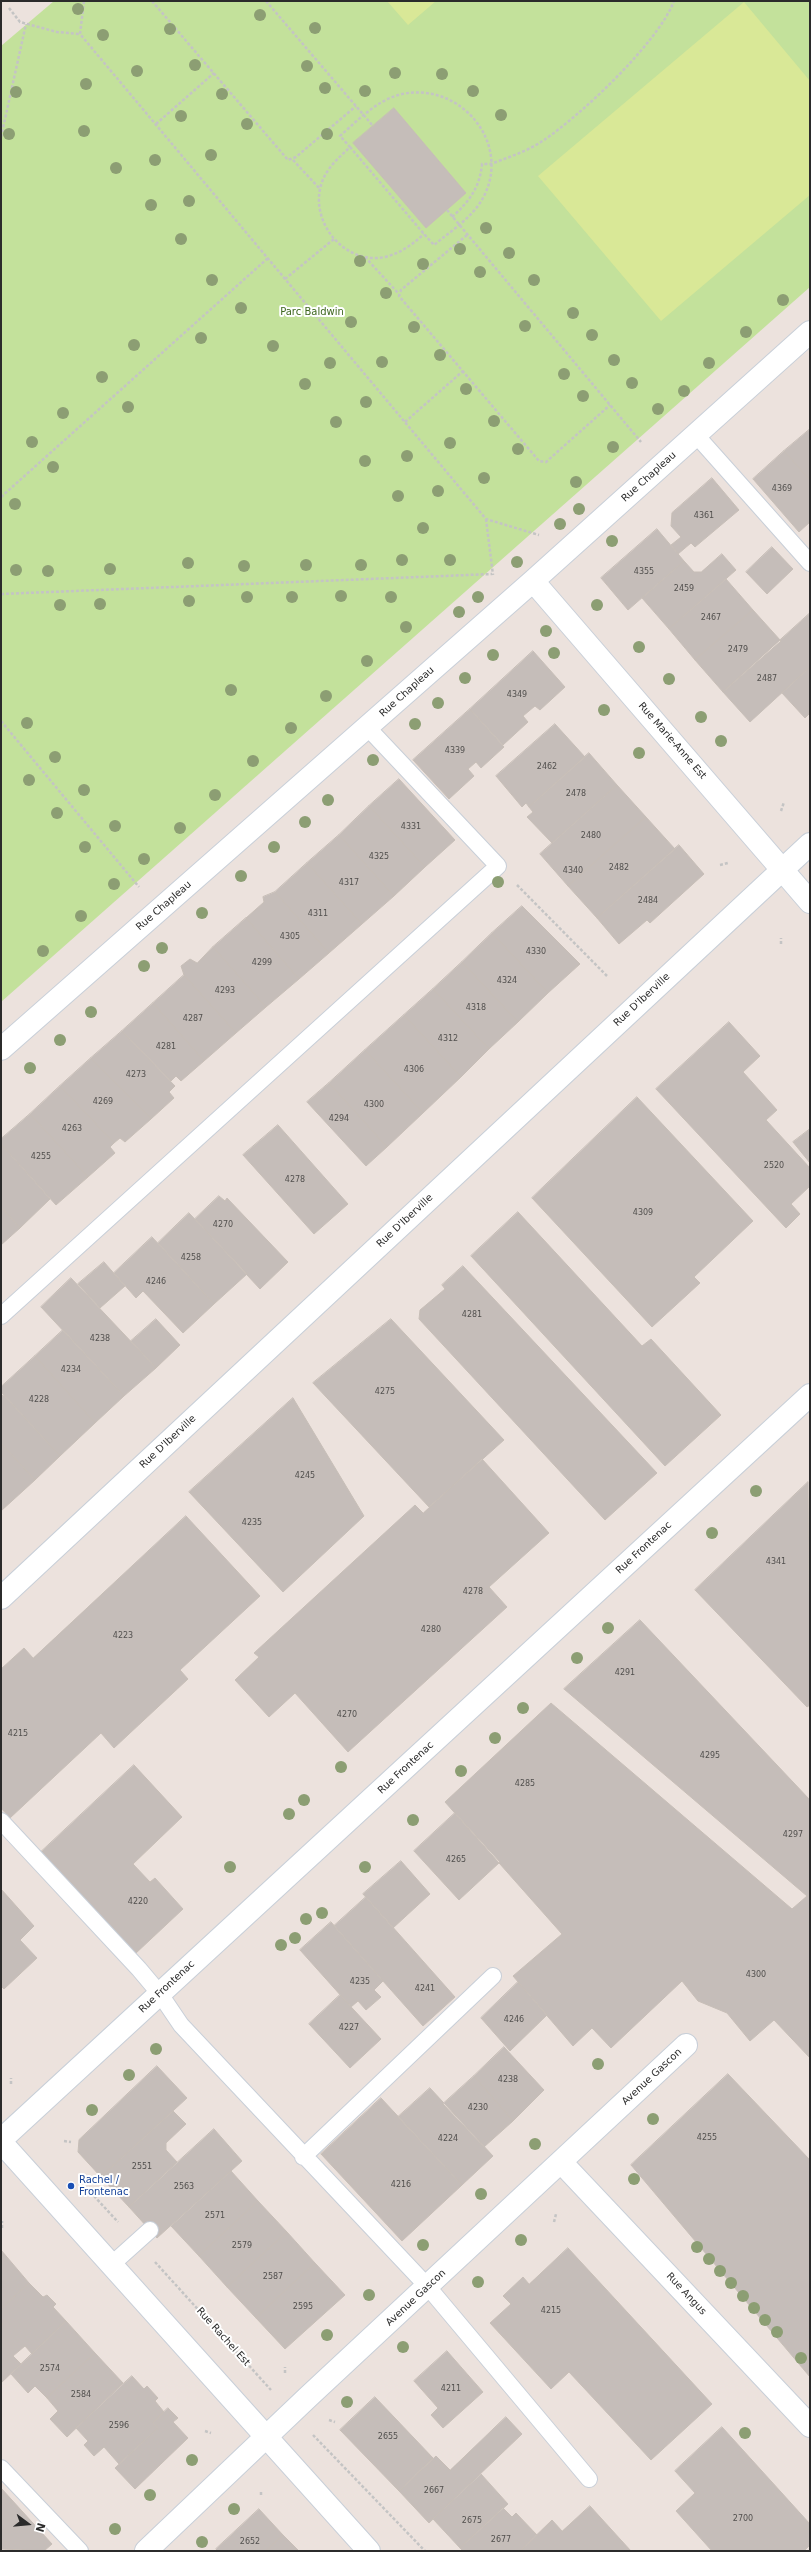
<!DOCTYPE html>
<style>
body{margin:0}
#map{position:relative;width:811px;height:2552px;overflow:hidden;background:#ece2dd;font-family:"DejaVu Sans",sans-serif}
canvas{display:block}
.frame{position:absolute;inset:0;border:2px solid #2b2b2b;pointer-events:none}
.north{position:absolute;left:8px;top:2504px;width:40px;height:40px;-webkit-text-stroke:3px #fff;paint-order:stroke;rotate:106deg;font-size:11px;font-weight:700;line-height:16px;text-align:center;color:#2b2b2b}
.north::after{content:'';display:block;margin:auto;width:14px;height:18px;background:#2b2b2b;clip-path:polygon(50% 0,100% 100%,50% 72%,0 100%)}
</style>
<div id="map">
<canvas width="811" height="2552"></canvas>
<div class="frame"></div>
<div class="north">N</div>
</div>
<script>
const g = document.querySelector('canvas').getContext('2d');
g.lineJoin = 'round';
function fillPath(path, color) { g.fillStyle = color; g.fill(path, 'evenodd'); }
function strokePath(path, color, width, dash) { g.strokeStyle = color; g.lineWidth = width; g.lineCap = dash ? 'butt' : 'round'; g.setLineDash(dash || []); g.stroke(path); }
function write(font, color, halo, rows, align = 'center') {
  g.font = font + ' "DejaVu Sans",sans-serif'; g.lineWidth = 4; g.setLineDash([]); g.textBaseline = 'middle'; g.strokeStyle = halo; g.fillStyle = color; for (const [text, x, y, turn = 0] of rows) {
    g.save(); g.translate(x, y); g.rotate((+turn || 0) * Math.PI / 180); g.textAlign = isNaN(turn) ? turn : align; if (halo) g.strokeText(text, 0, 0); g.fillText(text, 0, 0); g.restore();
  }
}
const green = new Path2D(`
 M 54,1 L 810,1 L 810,287 L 1,1002 L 1,46 Z`);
const pitch = new Path2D(`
 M 387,1 L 436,1 L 408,25 Z
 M 744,2 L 810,81 L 810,195 L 661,321 L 538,176 Z`);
const building = new Path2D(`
 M 394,108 L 466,193 L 426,228 L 353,143 Z
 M 810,429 L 810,480 L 784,451 Z
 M 784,451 L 810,480 L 810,522 L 799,532 L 753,479 Z
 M 712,478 L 739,510 L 695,547 L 691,543 L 678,554 L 671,545 L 681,537 L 671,526 L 672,513 Z
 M 657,529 L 684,561 L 628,610 L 601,578 Z
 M 772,547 L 793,569 L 767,594 L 746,572 Z
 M 722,554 L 736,570 L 669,629 L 642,598 L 684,561 L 694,572 L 701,572 Z
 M 726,579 L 753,610 L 695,660 L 669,629 Z
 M 753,610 L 781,641 L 723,692 L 695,660 Z
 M 810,613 L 810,667 L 750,722 L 723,692 Z
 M 533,651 L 565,687 L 540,710 L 535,706 L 523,716 L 528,722 L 503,745 L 470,709 Z
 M 810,667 L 810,713 L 805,718 L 782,693 Z
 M 470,709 L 504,747 L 481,768 L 476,762 L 468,769 L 474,776 L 449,799 L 413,760 Z
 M 555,724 L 585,757 L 529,807 L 526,803 L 522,807 L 496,776 Z
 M 589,753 L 617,785 L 552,843 L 527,817 L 533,812 L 529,807 Z
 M 399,779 L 455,840 L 425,867 L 369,806 Z
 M 617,785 L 646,817 L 568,886 L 540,854 Z
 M 369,806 L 425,867 L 394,896 L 339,835 Z
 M 646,817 L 675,849 L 597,918 L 568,886 Z
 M 339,835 L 394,896 L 362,924 L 307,863 Z
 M 679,845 L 704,874 L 650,923 L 647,920 L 619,944 L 597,918 Z
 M 307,863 L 362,924 L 329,953 L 275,892 Z
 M 275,892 L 329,953 L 299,979 L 246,918 L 264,902 L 263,897 Z
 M 522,906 L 580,964 L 548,993 L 492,933 Z
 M 246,918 L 299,979 L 266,1007 L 213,947 Z
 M 492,933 L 548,993 L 518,1022 L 462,962 Z
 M 213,947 L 266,1007 L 236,1033 L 184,975 L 181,966 L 190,959 L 197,963 Z
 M 462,962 L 518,1022 L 489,1049 L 433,989 Z
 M 184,975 L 236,1033 L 204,1061 L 153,1003 Z
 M 433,989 L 489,1049 L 461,1077 L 404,1015 Z
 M 153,1003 L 204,1061 L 181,1081 L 176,1076 L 171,1081 L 122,1031 Z
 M 404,1015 L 461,1077 L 423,1113 L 365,1050 Z
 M 729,1022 L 760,1056 L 743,1072 L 777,1110 L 766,1120 L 810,1168 L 810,1186 L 791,1204 L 800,1214 L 786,1228 L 656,1089 Z
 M 122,1031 L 175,1086 L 169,1092 L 174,1098 L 151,1119 L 91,1058 Z
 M 365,1050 L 423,1113 L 387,1147 L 329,1083 Z
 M 91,1058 L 151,1119 L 125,1142 L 120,1138 L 114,1143 L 60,1086 Z
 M 329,1083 L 387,1147 L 366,1166 L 307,1102 Z
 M 60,1086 L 114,1143 L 110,1147 L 115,1153 L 88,1177 L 30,1114 Z
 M 637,1097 L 753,1221 L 694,1277 L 700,1283 L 652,1327 L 532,1198 Z
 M 30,1114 L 88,1177 L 56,1205 L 1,1144 L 1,1139 Z
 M 278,1125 L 348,1204 L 314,1234 L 243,1155 Z
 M 810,1129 L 810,1163 L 793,1142 Z
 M 1,1144 L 50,1199 L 20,1228 L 1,1207 Z
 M 219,1196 L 225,1201 L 227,1198 L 288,1262 L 260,1289 L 195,1219 Z
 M 1,1207 L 20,1228 L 1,1245 Z
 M 518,1212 L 642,1346 L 651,1339 L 721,1415 L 665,1466 L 471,1256 Z
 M 189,1213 L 247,1274 L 214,1304 L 158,1243 Z
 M 152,1237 L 214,1304 L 183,1333 L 143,1291 L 136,1298 L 114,1273 Z
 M 104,1262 L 125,1286 L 100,1308 L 78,1284 Z
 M 463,1266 L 657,1473 L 605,1520 L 419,1319 L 420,1310 L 445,1289 L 442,1285 Z
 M 71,1278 L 156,1368 L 124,1396 L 41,1307 Z
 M 156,1319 L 180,1345 L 156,1368 L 131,1341 Z
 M 391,1319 L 504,1440 L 429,1507 L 313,1383 Z
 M 63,1330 L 124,1396 L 95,1423 L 35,1356 Z
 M 35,1356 L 95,1423 L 60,1456 L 1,1392 L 1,1387 Z
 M 4,1395 L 60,1456 L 35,1480 L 1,1443 L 1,1397 Z
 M 293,1398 L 364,1516 L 283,1592 L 189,1492 Z
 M 1,1443 L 35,1480 L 1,1511 Z
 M 482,1459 L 549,1533 L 489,1587 L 507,1607 L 348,1752 L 295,1693 L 269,1717 L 235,1680 L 259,1657 L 254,1653 L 415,1505 L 423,1513 Z
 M 808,1482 L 810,1705 L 807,1707 L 695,1590 Z
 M 186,1516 L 260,1596 L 180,1670 L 188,1679 L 114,1748 L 101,1733 L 10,1818 L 1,1808 L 1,1669 L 24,1648 L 33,1658 Z
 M 640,1620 L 810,1800 L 810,2058 L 774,2020 L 750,2041 L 727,2013 L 698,2001 L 682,1981 L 611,2048 L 592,2028 L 573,2046 L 513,1976 L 562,1934 L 445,1802 L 551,1703 L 792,1909 L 807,1896 L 564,1689 Z
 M 134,1765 L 182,1817 L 133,1864 L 150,1882 L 155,1878 L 183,1909 L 135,1954 L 41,1852 Z
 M 455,1813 L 500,1862 L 459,1900 L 414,1851 Z
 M 401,1861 L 430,1894 L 393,1928 L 363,1894 Z
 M 1,1889 L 34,1926 L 20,1940 L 37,1958 L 4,1989 L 1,1986 Z
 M 366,1897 L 455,1997 L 423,2026 L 334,1926 Z
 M 331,1922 L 383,1981 L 374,1990 L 381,1997 L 366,2010 L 358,2001 L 351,2007 L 300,1950 Z
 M 518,1982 L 547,2015 L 510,2051 L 481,2018 Z
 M 340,1995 L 381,2039 L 350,2068 L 309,2024 Z
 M 504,2047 L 544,2090 L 513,2121 L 474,2076 Z
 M 157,2066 L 187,2098 L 101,2177 L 78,2152 L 79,2140 Z
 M 728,2074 L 810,2160 L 810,2377 L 631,2165 Z
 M 474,2076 L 513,2121 L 484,2147 L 443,2104 Z
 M 430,2088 L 493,2156 L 462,2185 L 398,2117 Z
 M 381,2098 L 462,2185 L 402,2241 L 321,2154 Z
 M 173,2111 L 186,2124 L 166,2143 L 166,2150 L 177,2162 L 129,2207 L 101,2177 Z
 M 214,2129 L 242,2161 L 157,2238 L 129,2207 Z
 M 231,2171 L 258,2201 L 199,2256 L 171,2226 Z
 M 258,2201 L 287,2232 L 227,2287 L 199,2256 Z
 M 287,2232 L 315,2263 L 256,2318 L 227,2287 Z
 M 568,2248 L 712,2404 L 651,2460 L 569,2372 L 551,2389 L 490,2323 L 511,2304 L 503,2296 L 523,2277 L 529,2284 Z
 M 1,2250 L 29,2283 L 1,2309 Z
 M 315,2263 L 345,2295 L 285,2349 L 256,2318 Z
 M 29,2283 L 43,2297 L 47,2295 L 56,2304 L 53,2307 L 66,2321 L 32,2354 L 25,2346 L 13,2356 L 21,2364 L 1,2383 L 1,2326 L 3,2324 L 1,2322 L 1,2309 Z
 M 66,2321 L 95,2353 L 47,2398 L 35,2386 L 28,2393 L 11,2374 Z
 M 447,2351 L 483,2392 L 443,2428 L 431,2415 L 438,2408 L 414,2381 Z
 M 95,2353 L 123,2383 L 67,2437 L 50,2419 L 58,2411 L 47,2398 Z
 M 132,2376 L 144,2389 L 147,2386 L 158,2398 L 155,2401 L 164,2412 L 153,2423 L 158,2428 L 119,2464 L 104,2447 L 94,2456 L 84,2445 L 88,2441 L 76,2428 Z
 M 375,2397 L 433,2458 L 399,2491 L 340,2430 Z
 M 168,2408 L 178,2418 L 173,2422 L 188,2438 L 135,2489 L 115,2468 L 158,2428 L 153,2423 Z
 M 506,2417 L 522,2434 L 429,2523 L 399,2491 L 436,2456 L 450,2470 Z
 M 722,2427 L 810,2524 L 810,2545 L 804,2551 L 712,2551 L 676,2511 L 695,2493 L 675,2471 Z
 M 481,2474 L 508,2504 L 460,2548 L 433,2519 Z
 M 1,2488 L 52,2544 L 44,2551 L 1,2549 Z
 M 590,2506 L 631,2551 L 520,2551 L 552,2520 L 562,2531 Z
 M 503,2508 L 512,2517 L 516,2513 L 537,2535 L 520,2551 L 463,2551 L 460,2548 Z
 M 259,2509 L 283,2535 L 266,2551 L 218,2551 L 216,2549 Z
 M 283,2535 L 299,2551 L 266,2551 Z`);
const path = new Path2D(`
 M 84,1 L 80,34 L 486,519 L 539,535
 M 152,1 L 288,160 L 296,157 L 356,106
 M 266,1 L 373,126
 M 9,8 L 20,22 L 57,32 L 80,34
 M 156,124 L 214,73
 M 1,137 L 26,24
 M 350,147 L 424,234 L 434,245 C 452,230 475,216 485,194 C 510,140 459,82 402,94 C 377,100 359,119 340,136 L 350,147 C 342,155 333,162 327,172 C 302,211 339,266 385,257 C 401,253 413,244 424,234
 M 293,160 L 320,189
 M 447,210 L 641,442
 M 452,217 C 469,202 480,187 482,164 L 491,164 C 509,157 528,151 544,140 C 581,115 658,43 674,1
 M 467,235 L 401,290 L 399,296 L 539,461 L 546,462 L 610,405
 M 365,257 L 398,293
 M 285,279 L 334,239
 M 405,422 L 463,371
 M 1,497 L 268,258
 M 486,519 L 493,575
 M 1,594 L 492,574
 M 1,721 L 139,887
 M 781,811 L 784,802
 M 720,865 L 728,863
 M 517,885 L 607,976
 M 781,944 L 781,938
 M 11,2084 L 11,2078
 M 64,2141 L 71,2142
 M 94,2196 L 118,2222
 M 554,2222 L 556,2214
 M 2,2228 L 2,2221
 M 155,2262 L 271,2390
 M 285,2373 L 285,2367
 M 329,2420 L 335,2422
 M 205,2431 L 211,2433
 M 313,2435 L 425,2551
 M 261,2495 L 261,2490`);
const lane = new Path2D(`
 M 696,435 L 810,563
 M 1,1316 L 498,866 L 367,727
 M 1,1821 L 139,1969 L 160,1994 L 181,2025 L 428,2287 L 589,2479
 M 303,2157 L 493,1976
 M 111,2265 L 150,2230
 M 1,2468 L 80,2551`);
const street = new Path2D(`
 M 533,581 L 810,902
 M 1,1049 L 533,581 L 810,332
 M 561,2162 L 810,2426
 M 146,2551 L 308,2397 L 686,2045`);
const secondary = new Path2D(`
 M 1,1598 L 810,844
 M 1,2140 L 810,1395
 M 1,2142 L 369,2551`);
const trees = [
 [78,9],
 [260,15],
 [315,28],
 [170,29],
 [103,35],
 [195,65],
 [307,66],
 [137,71],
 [395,73],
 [442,74],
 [86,84],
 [325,88],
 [365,91],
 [473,91],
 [16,92],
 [222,94],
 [501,115],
 [181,116],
 [247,124],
 [84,131],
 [9,134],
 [327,134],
 [211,155],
 [155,160],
 [116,168],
 [189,201],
 [151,205],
 [486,228],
 [181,239],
 [460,249],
 [509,253],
 [360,261],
 [423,264],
 [480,272],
 [212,280],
 [534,280],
 [386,293],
 [783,300],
 [241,308],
 [573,313],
 [351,322],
 [525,326],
 [414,327],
 [746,332],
 [592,335],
 [201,338],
 [134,345],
 [273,346],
 [440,355],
 [614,360],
 [382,362],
 [330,363],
 [709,363],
 [564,374],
 [102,377],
 [632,383],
 [305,384],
 [466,389],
 [684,391],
 [583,396],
 [366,402],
 [128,407],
 [658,409],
 [63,413],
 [494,421],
 [336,422],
 [32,442],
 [450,443],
 [613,447],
 [518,449],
 [407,456],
 [365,461],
 [53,467],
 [484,478],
 [576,482],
 [438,491],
 [398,496],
 [15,504],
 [579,509],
 [560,524],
 [423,528],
 [612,541],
 [402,560],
 [450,560],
 [517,562],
 [188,563],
 [306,565],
 [361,565],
 [244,566],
 [110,569],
 [16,570],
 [48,571],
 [341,596],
 [247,597],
 [292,597],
 [391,597],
 [478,597],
 [189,601],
 [100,604],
 [60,605],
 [597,605],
 [459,612],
 [406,627],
 [546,631],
 [639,647],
 [554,653],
 [493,655],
 [367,661],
 [465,678],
 [669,679],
 [231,690],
 [326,696],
 [438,703],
 [604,710],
 [701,717],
 [27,723],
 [415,724],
 [291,728],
 [721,741],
 [639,753],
 [55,757],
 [373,760],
 [253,761],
 [29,780],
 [84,790],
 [215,795],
 [328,800],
 [57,813],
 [305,822],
 [115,826],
 [180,828],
 [85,847],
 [274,847],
 [144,859],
 [241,876],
 [498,882],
 [114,884],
 [202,913],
 [81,916],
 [162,948],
 [43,951],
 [144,966],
 [91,1012],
 [60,1040],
 [30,1068],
 [756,1491],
 [712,1533],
 [608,1628],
 [577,1658],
 [523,1708],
 [495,1738],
 [341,1767],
 [461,1771],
 [304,1800],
 [289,1814],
 [413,1820],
 [230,1867],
 [365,1867],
 [322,1913],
 [306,1919],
 [295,1938],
 [281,1945],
 [156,2049],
 [598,2064],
 [129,2075],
 [92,2110],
 [653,2119],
 [535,2144],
 [634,2179],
 [481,2194],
 [521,2240],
 [423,2245],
 [697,2247],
 [709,2259],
 [720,2271],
 [478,2282],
 [731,2283],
 [369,2295],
 [743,2296],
 [754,2308],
 [765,2320],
 [777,2332],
 [327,2335],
 [403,2347],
 [801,2358],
 [347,2402],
 [745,2433],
 [192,2460],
 [150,2495],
 [234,2509],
 [115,2529],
 [202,2542]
];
const markers = [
 [71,2186,4,"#1a4fb4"]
];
const numberNames = [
 ["4369",782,489],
 ["4361",704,516],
 ["4355",644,572],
 ["2459",684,589],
 ["2467",711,618],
 ["2479",738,650],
 ["2487",767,679],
 ["4349",517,695],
 ["4339",455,751],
 ["2462",547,767],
 ["2478",576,794],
 ["4331",411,827],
 ["2480",591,836],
 ["4325",379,857],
 ["2482",619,868],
 ["4340",573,871],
 ["4317",349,883],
 ["2484",648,901],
 ["4311",318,914],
 ["4305",290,937],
 ["4330",536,952],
 ["4299",262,963],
 ["4324",507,981],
 ["4293",225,991],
 ["4318",476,1008],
 ["4287",193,1019],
 ["4312",448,1039],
 ["4281",166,1047],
 ["4306",414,1070],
 ["4273",136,1075],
 ["4269",103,1102],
 ["4300",374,1105],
 ["4294",339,1119],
 ["4263",72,1129],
 ["4255",41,1157],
 ["2520",774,1166],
 ["4278",295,1180],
 ["4309",643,1213],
 ["4270",223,1225],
 ["4258",191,1258],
 ["4246",156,1282],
 ["4281",472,1315],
 ["4238",100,1339],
 ["4234",71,1370],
 ["4275",385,1392],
 ["4228",39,1400],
 ["4245",305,1476],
 ["4235",252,1523],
 ["4341",776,1562],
 ["4278",473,1592],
 ["4280",431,1630],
 ["4223",123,1636],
 ["4291",625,1673],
 ["4270",347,1715],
 ["4215",18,1734],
 ["4295",710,1756],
 ["4285",525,1784],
 ["4297",793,1835],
 ["4265",456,1860],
 ["4220",138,1902],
 ["4300",756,1975],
 ["4235",360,1982],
 ["4241",425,1989],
 ["4246",514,2020],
 ["4227",349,2028],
 ["4238",508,2080],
 ["4230",478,2108],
 ["4255",707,2138],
 ["4224",448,2139],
 ["2551",142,2167],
 ["4216",401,2185],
 ["2563",184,2187],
 ["2571",215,2216],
 ["2579",242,2246],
 ["2587",273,2277],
 ["2595",303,2307],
 ["4215",551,2311],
 ["2574",50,2369],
 ["4211",451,2389],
 ["2584",81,2395],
 ["2596",119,2426],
 ["2655",388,2437],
 ["2667",434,2491],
 ["2700",743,2519],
 ["2675",472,2521],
 ["2677",501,2540],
 ["2652",250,2542]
];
const parkNames = [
 ["Parc Baldwin",312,312]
];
const streetNames = [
 ["Rue Chapleau",649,477,-42],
 ["Rue Chapleau",407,692,-42],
 ["Rue Marie-Anne Est",672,741,49],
 ["Rue Chapleau",164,906,-41],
 ["Rue D'Iberville",642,1000,-43],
 ["Rue D'Iberville",405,1221,-43],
 ["Rue D'Iberville",168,1442,-43],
 ["Rue Frontenac",644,1548,-43],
 ["Rue Frontenac",406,1768,-43],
 ["Rue Frontenac",167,1987,-43],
 ["Avenue Gascon",652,2077,-43],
 ["Rue Angus",686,2294,47],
 ["Avenue Gascon",416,2298,-43],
 ["Rue Rachel Est",223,2337,48]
];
const transitNames = [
 ["Rachel /",79,2180],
 ["Frontenac",79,2192]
];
fillPath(green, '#c3e19b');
fillPath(pitch, '#d9e897');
fillPath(building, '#c5bdb9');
strokePath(building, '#c7beb7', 1);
strokePath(lane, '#c8cfd8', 18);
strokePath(street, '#c8cfd8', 24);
strokePath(secondary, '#c8cfd8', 24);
strokePath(path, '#c4c4c4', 2.5, [3, 2]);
strokePath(lane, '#fff', 16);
strokePath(street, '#fff', 22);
strokePath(secondary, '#fff', 22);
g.fillStyle = '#8c9e73';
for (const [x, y] of trees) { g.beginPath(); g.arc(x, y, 6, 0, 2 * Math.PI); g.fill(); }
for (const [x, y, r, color] of markers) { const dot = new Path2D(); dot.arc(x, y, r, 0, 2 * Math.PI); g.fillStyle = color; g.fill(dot); strokePath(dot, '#fff', 1.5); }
write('8px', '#52504e', null, numberNames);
write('10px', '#3d661d', '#fff', parkNames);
write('10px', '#2b2b2b', '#fff', streetNames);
write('10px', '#164399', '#fff', transitNames, 'left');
</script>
